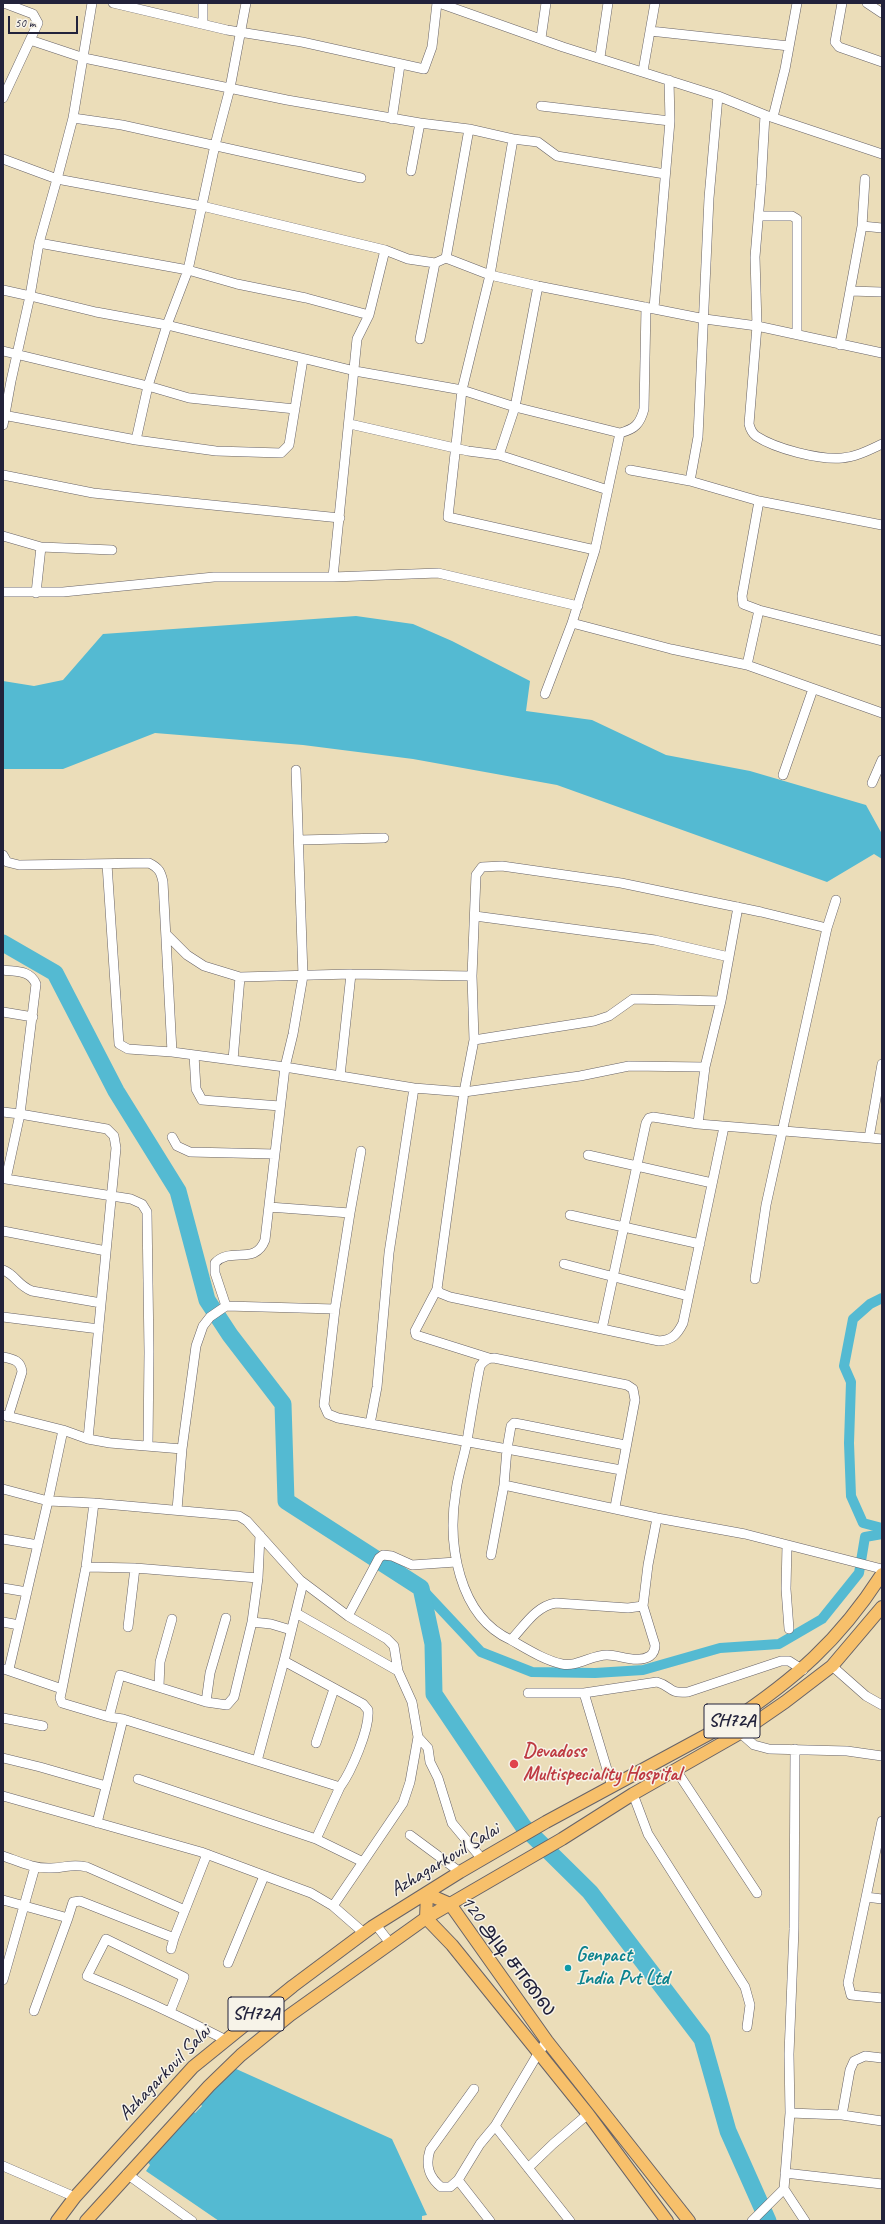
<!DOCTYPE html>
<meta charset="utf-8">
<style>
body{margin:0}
#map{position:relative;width:885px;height:2224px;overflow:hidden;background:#ebddb9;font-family:Caveat,sans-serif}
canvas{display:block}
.frame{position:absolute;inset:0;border:4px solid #22223b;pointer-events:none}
.scale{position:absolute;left:8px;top:16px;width:70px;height:18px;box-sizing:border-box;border:2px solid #22223b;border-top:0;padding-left:5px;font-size:12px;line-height:14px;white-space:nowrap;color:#22223b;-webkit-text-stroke:3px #f7f3e8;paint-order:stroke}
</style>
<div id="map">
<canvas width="885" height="2224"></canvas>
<div class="frame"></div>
<div class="scale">50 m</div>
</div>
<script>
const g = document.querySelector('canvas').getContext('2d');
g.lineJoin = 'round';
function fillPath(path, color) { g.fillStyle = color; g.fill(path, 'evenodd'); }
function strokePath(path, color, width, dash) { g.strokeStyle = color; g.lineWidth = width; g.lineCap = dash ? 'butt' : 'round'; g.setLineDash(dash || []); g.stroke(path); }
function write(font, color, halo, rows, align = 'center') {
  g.font = font + ' Caveat,"Noto Sans Tamil",sans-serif'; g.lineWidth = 3; g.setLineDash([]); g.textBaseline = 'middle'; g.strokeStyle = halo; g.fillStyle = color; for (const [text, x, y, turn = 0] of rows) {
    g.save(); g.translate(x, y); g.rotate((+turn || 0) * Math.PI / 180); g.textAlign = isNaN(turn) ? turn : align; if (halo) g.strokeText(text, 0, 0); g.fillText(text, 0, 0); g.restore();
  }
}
const water = new Path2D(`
 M 356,616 L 413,624 L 452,641 L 530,681 L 526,711 L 592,720 L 666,755 L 750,771 L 866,805 L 882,834 L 882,859 L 874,854 L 827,882 L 557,785 L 413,759 L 303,745 L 155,733 L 63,769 L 3,769 L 3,681 L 34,686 L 63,680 L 103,634 Z
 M 234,2068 L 392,2139 L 427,2215 L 422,2216 L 422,2221 L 219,2221 L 146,2171 L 150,2165 L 145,2159 L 191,2110 L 195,2113 L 202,2106 L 199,2102 Z`);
const canal = new Path2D(`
 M 882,1298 L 870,1304 L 853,1319 L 844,1366 L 851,1382 L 849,1443 L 851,1496 L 863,1523 L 882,1528
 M 421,1588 L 481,1652 L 532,1672 L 595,1673 L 643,1670 L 720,1648 L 779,1644 L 822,1619 L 859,1573 L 865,1537 L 882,1534`);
const river = new Path2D(`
 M 3,943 L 55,973 L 116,1091 L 178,1191 L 207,1300 L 230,1335 L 283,1404 L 286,1501 L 421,1588 L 433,1644 L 434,1694 L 523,1826 L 590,1892 L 702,2039 L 728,2131 L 768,2221`);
const minor = new Path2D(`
 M 113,3 L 227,30 L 302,42 L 424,69 L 432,47 L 437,3
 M 203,3 L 203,24
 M 246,3 L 230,88 L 215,145 L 188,270 L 167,325 L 148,386 L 136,440 L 216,451 L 281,453 L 289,445 L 303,359
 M 439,3 L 563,47 L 718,96 L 765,115 L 882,154
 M 842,3 L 835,42 L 839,47 L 882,62
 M 867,3 L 882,13
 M 650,31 L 789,46
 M 541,38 L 546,3
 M 30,40 L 84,58 L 287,100 L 420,123
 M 600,57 L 608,3
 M 643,71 L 655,3
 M 3,98 L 38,23 L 33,14 L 4,3
 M 541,106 L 670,121
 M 765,115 L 761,185 L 755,257 L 757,326 L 749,424 C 750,428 752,433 756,436 C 776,449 819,460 842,458 C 856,457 869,450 882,444
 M 773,117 L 785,69 L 797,3
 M 73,118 L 122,125 L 361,178
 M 392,119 L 400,65
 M 513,139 L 538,142 L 557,156 L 665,174
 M 3,159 L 57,179 L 73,118 L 92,3
 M 411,171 L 420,123 L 469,129 L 513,139 L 490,275 L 462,390 L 448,517 L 595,550
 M 759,216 L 792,216 L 797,219 L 797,334
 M 862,226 L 882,228
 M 39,243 L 188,270 L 237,284 L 306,298 L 369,315
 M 446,258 L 469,129
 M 3,290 L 30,296 L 39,243 L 57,179 L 202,206 L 385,250 L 408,259 L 435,263 L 446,258 L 490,275 L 538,286 L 705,319 L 757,326 L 882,353
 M 850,291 L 882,292
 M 646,307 L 644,409 C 640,424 635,429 620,433 L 595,550 L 572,623 L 671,649 L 747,665 L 882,713
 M 654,308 L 670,121 L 669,80
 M 420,339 L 435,263
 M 840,345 L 862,226 L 865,179
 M 3,351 L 148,386 L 189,398 L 295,409
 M 3,415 L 136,440
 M 350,424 L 468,451 L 499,455 L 608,490
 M 3,425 L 11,381 L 30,296 L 96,312 L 167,325 L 355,371 L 462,390 L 515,407 L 620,433
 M 499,455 L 515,407 L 538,286
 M 630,470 L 690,481 L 759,501 L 882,525
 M 3,475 L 93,493 L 340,518
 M 690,481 L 698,437 L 709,198 L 718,96
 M 759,501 L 742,596 L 743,604 L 759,610 L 882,641
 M 3,536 L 41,547 L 112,550
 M 333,577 L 357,339 L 369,315 L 385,250
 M 3,592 L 63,592 L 214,577 L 333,577 L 438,573 L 578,606
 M 36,593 L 41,547
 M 747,665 L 759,610
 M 545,694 L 572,623
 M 296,770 L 303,976 L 293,1034 L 285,1067 L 414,1088 L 464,1092 L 580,1076 L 629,1066 L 705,1067 L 698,1124 L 882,1139
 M 783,775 L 813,689
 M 872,783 L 882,760
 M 299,840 L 384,838
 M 3,855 L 7,862 L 19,865 L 149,863 C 159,868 161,872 163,882 L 172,1052
 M 107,864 L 119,1044 L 128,1049 L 172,1052 L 285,1067 L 265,1240 C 255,1266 231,1246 215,1263 L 215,1273 L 226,1306 L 210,1317 L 203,1326 L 196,1346 L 182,1449
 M 475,916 L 655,940 L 729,957
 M 166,934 L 187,955 L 204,966 L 240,977 L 351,974 L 472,976
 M 3,970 C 17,972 30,970 36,984 L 20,1114 L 107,1129 L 114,1136 L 116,1148 L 88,1439 L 63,1430 L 48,1501 L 3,1489
 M 3,1012 L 33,1017
 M 474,1040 L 594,1021 L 609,1016 L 633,999 L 721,1001
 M 194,1055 L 196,1089 L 202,1100 L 280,1106
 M 233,1060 L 240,977
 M 705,1067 L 721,1001 L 738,907
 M 340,1076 L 351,974
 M 3,1112 L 20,1114 L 6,1179 L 131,1199 L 142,1204 L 147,1212 L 149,1352 L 148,1446
 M 724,1127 L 683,1323 C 677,1335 672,1340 659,1341 L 450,1297 L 440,1293 L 437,1289 L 464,1092 L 474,1040 L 472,976 L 476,875 L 482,867 L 502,866 L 621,883 L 761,912 L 827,928
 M 172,1137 L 177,1146 L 190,1152 L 275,1154
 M 869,1138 L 882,1064
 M 588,1155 L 712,1183
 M 269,1207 L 350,1213 L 335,1309
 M 350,1213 L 361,1151
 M 570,1215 L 700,1244
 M 3,1231 L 106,1251
 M 564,1264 L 688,1296
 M 3,1270 C 16,1275 17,1285 32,1291 L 101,1303
 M 755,1279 L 766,1205 L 827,928 L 836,900
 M 437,1289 L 415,1331 L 416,1335 L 489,1358
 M 226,1306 L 335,1309 L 324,1405 L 328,1414 L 338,1418 L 507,1449 L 504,1485 L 657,1518 L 745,1534 L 882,1569
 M 3,1317 L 99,1329
 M 602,1329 L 646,1123 L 649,1118 L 653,1117 L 698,1124
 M 3,1357 C 14,1359 21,1361 22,1372 L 8,1417
 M 3,1415 L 63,1430
 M 370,1424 L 377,1387 L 389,1253 L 414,1088
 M 88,1439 L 110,1443 L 182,1449 L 177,1510
 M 621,1470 L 507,1449 L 511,1426 L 514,1423 L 520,1424 L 625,1445
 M 615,1507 L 635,1400 L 633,1389 L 627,1385 L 494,1358 C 487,1358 484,1361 480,1366 C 475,1391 471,1416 467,1441 C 464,1458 458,1474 456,1491 C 447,1543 458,1616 511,1640 C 525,1625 536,1606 556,1603 L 628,1608 L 643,1606 L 648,1565 L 657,1518
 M 3,1539 L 38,1545
 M 787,1545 L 786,1589 L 789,1629
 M 491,1555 L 504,1485
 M 86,1567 L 135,1568 L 258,1578 L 260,1535
 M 303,1583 L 284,1661 L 363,1704 L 368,1710 C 370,1729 351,1772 340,1787
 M 3,1588 L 27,1592
 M 296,1613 L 398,1671
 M 348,1616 L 379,1558 L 383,1555 L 392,1556 L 412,1565 L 456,1562
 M 3,1622 L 19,1625
 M 252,1622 L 271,1624 L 291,1630
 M 128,1627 L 135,1568
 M 511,1640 C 527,1649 544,1660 562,1664 C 578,1667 591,1655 607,1655 C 620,1655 638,1664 650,1656 C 654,1653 655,1650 655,1645 L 643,1606
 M 832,1666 L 866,1696 L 882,1705
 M 4,1669 L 62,1689 L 86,1567 L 94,1503
 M 9,1669 L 48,1501 L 94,1503 L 239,1516 L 247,1521 L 300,1580 L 348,1616 L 387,1639 L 394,1646 L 398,1671 L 412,1702 L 418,1737 L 428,1748 L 430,1762 L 438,1778 L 452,1823 L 482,1859
 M 159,1686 L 160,1662 L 172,1619
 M 62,1689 L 60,1698 L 62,1703 L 109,1717 L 120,1675 L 206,1702 L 227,1705 L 234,1697 L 252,1622 L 258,1578
 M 528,1693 L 584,1693 L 657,1682 C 672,1686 668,1694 688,1692 L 781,1661 L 789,1661 L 803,1670
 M 584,1693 L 612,1786
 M 206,1702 L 210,1673 L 226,1618
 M 109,1717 L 123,1719 L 340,1787 L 316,1839 L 363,1862 L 333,1906
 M 3,1718 L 43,1726
 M 729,1723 L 754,1745 L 769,1749 L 847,1751 L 882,1756
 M 316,1743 L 334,1689
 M 3,1758 L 40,1767 L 106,1786
 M 257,1761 L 284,1661
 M 676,1770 L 757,1893
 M 138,1779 L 316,1839
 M 633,1794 L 648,1834 L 745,1987 L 750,2005 L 747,2027
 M 3,1796 L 201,1852 L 311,1893 L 333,1906 L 364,1933
 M 882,1821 L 848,1983 L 851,1995 L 882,1998
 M 97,1823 L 123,1719
 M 410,1835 L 460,1872
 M 3,1856 C 18,1861 34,1869 51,1868 C 67,1868 70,1863 87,1867 L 185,1910
 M 363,1862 L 403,1803 L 410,1782 L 418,1737
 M 866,1897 L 882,1899
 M 3,1900 L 68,1918 L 34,2011
 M 68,1918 L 73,1902 L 80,1901 L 174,1938
 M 376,1925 L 390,1943
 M 171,1949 L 174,1938 L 207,1854
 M 228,1963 L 264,1876
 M 3,1980 L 35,1867
 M 170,2012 L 184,1977 L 106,1939 L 87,1976 C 134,1995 179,2016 224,2039
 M 474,2089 L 430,2150 C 425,2166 429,2177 441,2187 L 450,2187 L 458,2180 L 480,2144 L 495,2126 L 570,2221
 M 790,2113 L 789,2054 L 794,1929 L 795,1749
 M 842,2115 L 882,2121
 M 495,2126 L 539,2052 L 547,2041
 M 3,2166 L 75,2197
 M 528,2168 L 553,2144 L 588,2114
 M 785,2173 L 882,2184
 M 127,2174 L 192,2221
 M 458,2180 L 490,2221
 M 784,2189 L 805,2221
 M 752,2221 L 784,2189 L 790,2113 L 842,2115 L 850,2070 L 854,2061 L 865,2056 L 882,2058`);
const major = new Path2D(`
 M 57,2221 L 75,2197 L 193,2067 L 293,1986 L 372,1927 L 460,1872 L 546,1822 L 729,1723 C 795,1679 839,1641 882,1574
 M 86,2221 L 209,2086 L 241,2055 L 290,2015 L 426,1918 L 562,1839 L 633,1794 L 740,1733 L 785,1702 L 832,1666 L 882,1607
 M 667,2221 L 588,2114 L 452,1945 L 426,1918 L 427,1894 L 450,1904 L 547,2041 L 689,2221`);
const markers = [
 [514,1764,5,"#e0444e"],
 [568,1968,4,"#0f9aa8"]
];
const shields = [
 [732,1721,56],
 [256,2014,56]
];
const shieldNames = [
 ["SH72A",732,1721],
 ["SH72A",256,2014]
];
const healthNames = [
 ["Devadoss",523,1752],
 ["Multispeciality Hospital",523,1775]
];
const streetNames = [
 ["Azhagarkovil Salai",445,1860,-31],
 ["120 அடி சாலை",508,1956,53],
 ["Azhagarkovil Salai",165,2073,-46]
];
const cultureNames = [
 ["Genpact",576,1956],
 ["India Pvt Ltd",576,1979]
];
fillPath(water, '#54bad2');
strokePath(canal, '#54bad2', 10);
strokePath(river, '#54bad2', 17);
strokePath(minor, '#686367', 10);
strokePath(major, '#686367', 14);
strokePath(minor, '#fff', 9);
strokePath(major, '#f7c06b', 12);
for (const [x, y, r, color] of markers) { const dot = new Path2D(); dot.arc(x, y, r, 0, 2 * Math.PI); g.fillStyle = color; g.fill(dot); strokePath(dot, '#f7f3e8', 1.5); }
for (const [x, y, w] of shields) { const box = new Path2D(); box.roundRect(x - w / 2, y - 17, w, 34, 3); g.fillStyle = '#f7f3e8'; g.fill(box); strokePath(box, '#22223b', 1); }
write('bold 19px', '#22223b', null, shieldNames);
write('bold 20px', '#be3a42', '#f7f3e8', healthNames, 'left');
write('20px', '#22223b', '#f7f3e8', streetNames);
write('bold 20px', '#0d838f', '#f7f3e8', cultureNames, 'left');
</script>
